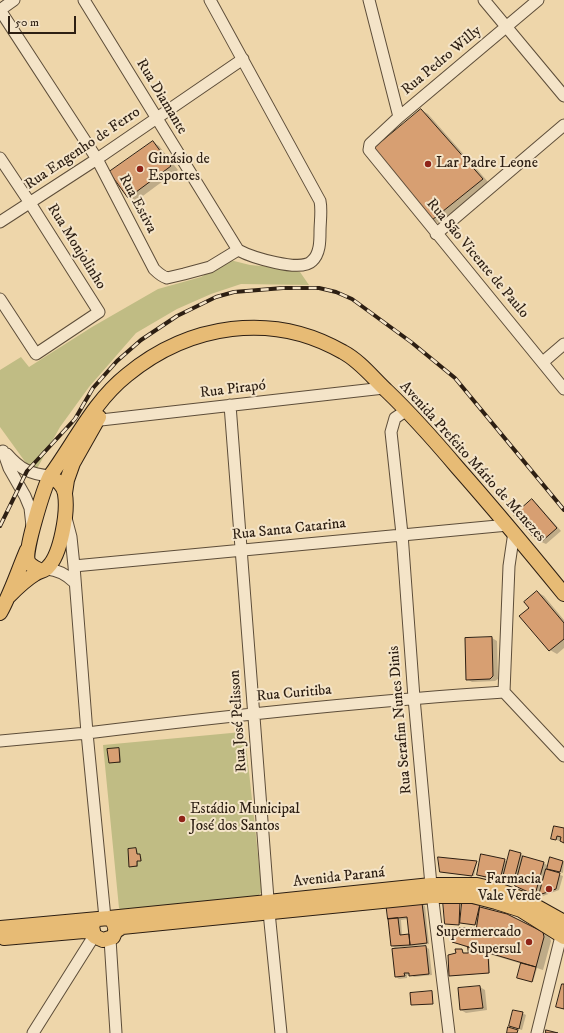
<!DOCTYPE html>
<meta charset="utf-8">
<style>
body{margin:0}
#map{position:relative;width:564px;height:1033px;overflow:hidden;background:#eed6aa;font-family:"IM FELL DW Pica",serif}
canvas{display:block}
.scale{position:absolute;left:8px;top:16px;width:68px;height:18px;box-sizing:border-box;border:2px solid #2d1f13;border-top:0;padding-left:5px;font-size:12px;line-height:14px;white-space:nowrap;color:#2d1f13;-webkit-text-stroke:3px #f4e4c8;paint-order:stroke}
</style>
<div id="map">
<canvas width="564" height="1033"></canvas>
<div class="scale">50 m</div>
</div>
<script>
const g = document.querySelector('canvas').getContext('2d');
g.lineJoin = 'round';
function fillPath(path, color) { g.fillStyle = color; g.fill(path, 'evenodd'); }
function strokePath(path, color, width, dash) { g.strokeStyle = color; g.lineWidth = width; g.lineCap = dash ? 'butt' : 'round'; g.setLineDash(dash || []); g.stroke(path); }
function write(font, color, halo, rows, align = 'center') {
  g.font = font + ' "IM FELL DW Pica",serif'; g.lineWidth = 4; g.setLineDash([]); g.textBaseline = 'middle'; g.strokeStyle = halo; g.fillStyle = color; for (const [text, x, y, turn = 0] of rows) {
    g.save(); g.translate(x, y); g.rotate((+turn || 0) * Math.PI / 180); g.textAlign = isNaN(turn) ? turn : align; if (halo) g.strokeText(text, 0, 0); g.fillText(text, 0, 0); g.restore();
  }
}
const green = new Path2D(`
 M 230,260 L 250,265 L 284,268 L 300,272 L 309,285 L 241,284 L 211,294 L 177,309 L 136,333 L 89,387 L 60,427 L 34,474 L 0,427 L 0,370 L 21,357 L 29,367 L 92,327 L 158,289 L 201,277 Z
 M 242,732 L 245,735 L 262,892 L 254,899 L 123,912 L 119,908 L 103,745 Z`);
const shadow = new Path2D(`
 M 421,110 L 428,114 L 489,183 L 440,224 L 433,220 L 375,149 Z
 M 153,142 L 159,146 L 178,170 L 136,201 L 129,197 Z
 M 532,501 L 537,504 L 561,531 L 546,544 L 535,539 Z
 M 537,592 L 544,596 L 564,620 L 564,648 L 557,654 L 550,650 L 521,616 L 531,608 Z
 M 492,638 L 497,641 L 498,679 L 495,681 L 472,682 L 467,679 Z
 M 118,749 L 120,750 L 121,763 L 110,763 Z
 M 564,829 L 564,843 L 552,838 Z
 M 136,849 L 137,850 L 138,855 L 141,856 L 142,861 L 138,861 L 138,867 L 131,867 L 130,866 Z
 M 510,852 L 521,854 L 526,858 L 544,863 L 548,866 L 564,862 L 563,873 L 551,870 L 546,867 L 546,870 L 563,876 L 559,890 L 543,896 L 539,894 L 539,896 L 516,885 L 483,877 L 478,874 L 504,860 L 508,862 Z
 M 476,862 L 477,862 L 474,876 L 442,872 Z
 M 459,903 L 460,904 L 460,919 L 462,919 L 479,905 L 480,908 L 543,933 L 550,938 L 551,941 L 543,970 L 537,968 L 533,982 L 519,978 L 522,964 L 489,954 L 490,973 L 450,976 L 457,954 L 462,950 L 464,954 L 469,954 L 469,948 L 453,942 L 460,932 L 476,929 L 477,925 L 460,922 L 460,925 L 447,924 Z
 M 388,904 L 422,904 L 425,906 L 429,944 L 395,948 L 392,946 ZM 408,919 L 411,935 L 402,936 L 401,920 Z
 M 426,947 L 429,949 L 432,975 L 414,977 L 410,974 L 407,975 L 407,978 L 399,979 L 396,977 L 393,950 Z
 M 480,987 L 485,990 L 487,1010 L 466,1013 L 461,1010 Z
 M 522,1013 L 526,1015 L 522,1030 L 510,1026 Z`);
const building = new Path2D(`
 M 421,109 L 483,179 L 432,220 L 373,149 Z
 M 153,141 L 171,166 L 128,198 L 109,172 Z
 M 532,499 L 557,528 L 541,542 L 537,537 L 535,539 L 514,515 Z
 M 537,591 L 564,623 L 564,639 L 549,651 L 519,616 L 529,608 L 524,602 Z
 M 492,637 L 493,676 L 490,679 L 466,680 L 465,638 Z
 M 119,748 L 120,762 L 109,763 L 107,749 Z
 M 554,826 L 564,828 L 564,843 L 560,841 L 561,837 L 557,836 L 556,840 L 551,839 Z
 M 136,848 L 137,854 L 140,854 L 141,861 L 137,861 L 137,866 L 129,867 L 128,849 Z
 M 510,850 L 521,853 L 513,884 L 502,881 Z
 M 481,854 L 505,859 L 500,880 L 477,875 Z
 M 523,856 L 544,862 L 535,895 L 515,886 Z
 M 438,857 L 477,861 L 472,876 L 440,872 Z
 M 550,857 L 563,861 L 560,872 L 547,869 Z
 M 546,869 L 560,873 L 556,889 L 539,895 Z
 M 443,901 L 460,902 L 459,925 L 445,924 Z
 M 386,903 L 422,903 L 427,943 L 410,945 L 407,917 L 388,919 Z
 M 462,903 L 480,904 L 475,925 L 460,923 Z
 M 480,907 L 507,914 L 543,932 L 544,937 L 536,967 L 452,942 L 454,936 L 451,936 L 454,928 L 459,930 L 459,928 L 476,928 Z
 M 398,918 L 400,935 L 409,934 L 410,945 L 391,946 L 388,919 Z
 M 426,946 L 429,974 L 409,976 L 409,973 L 404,973 L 405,976 L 395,977 L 392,949 Z
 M 468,947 L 488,953 L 489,973 L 449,976 L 448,955 L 456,953 L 455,949 L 462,949 L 463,953 L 468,953 Z
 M 521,963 L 536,967 L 532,982 L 517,978 Z
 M 562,984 L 564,984 L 564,1009 L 556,1007 Z
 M 480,986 L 483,1008 L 460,1010 L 458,988 Z
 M 432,991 L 433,1004 L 411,1005 L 410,993 Z
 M 513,1010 L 523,1012 L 519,1029 L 509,1026 Z
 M 508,1027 L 518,1030 L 517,1033 L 507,1033 Z
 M 546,1030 L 558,1033 L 546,1033 Z`);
const minor = new Path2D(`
 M 84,0 L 238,250
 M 369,0 L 399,117
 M 484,0 L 564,96
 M 538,0 L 399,117 L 370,144 L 369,150 L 564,389
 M 0,10 L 97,159 L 154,269 C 158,273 161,276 167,278 L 184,274 L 210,267 L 238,250 C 251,257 301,273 312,261 C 320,254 320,241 320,232 C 320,222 322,210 320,201 L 210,0
 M 0,10 L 14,0
 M 0,158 L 30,203 L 99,312 L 36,354 L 0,299
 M 0,222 L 97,159 L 243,59
 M 436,234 L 564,125
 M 543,362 L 564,344
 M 230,405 L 269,912 L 281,1033
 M 407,410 L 395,418 L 391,432 L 402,534 L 414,698 L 431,885 L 449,1033
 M 92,421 L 384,388
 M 3,451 L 9,468 L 25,496 L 30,508 L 32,526
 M 7,454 C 20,469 30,474 50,476
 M 514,532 L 509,566 L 504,692 L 564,756
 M 74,566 L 508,525
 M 47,569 C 58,570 66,574 74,582
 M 0,741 L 87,733 L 74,566 L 71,537 L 66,518
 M 105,918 L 87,733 C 226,716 364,701 504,692
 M 110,939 L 116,1033
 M 33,1033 L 94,936
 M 537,1033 L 563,928`);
const major = new Path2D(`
 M 50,476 C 75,442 93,402 127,375 C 189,324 272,311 343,352 C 360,361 373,378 387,391 C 412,415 435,441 457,467 C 494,509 529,551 564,594
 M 65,493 L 67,480 L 73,463 L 99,417
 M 9,596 C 17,588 25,580 35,574 C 39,571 45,571 48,567 C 61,554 68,512 65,494 C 64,485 57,480 50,476 C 44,488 24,551 28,561 C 30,566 36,568 41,571
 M 0,613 C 11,593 18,571 27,550
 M 109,918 L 268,902 L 431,885 L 477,885 L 498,890 L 523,899 L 564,922
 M 0,928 L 109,918 C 116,923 117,930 113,937 L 103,940 L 94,936 L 92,926 L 95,920
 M 116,931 L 122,927 L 432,896 L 473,896 L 496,902 L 521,910 L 564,937
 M 4,938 L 84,931 L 93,933`);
const rail = new Path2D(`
 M 0,526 L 27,471 L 75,419 L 93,388 L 117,361 L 141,340 L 177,316 L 216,297 L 234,292 L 283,288 L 319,288 L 336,292 L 352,299 L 411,342 L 455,378 L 564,510`);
const markers = [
 [428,164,4,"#8f2418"],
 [140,169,4,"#8f2418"],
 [182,819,4,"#8f2418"],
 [549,889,4,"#8f2418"],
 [529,942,4,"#8f2418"]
];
const streetNames = [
 ["Rua Pedro Willy",442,61,-40],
 ["Rua Diamante",161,97,59],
 ["Rua Engenho de Ferro",83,149,-34],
 ["Rua Estiva",137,204,62],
 ["Rua Monjolinho",76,247,58],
 ["Rua São Vicente de Paulo",477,259,50],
 ["Rua Pirapó",233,390,-7],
 ["Avenida Prefeito Mário de Menezes",472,462,48],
 ["Rua Santa Catarina",289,530,-6],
 ["Rua Curitiba",294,694,-5],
 ["Rua Serafim Nunes Dinis",401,720,-95],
 ["Rua José Pelisson",239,721,-94],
 ["Avenida Paraná",339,878,-6]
];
const poiNames = [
 ["Ginásio de",148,160],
 ["Esportes",148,177],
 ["Lar Padre Leone",436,164],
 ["Estádio Municipal",190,810],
 ["José dos Santos",190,827],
 ["Farmacia",541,880,"right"],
 ["Vale Verde",541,897,"right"],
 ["Supermercado",521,933,"right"],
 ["Supersul",521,950,"right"]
];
fillPath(green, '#c0bc84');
fillPath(shadow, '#0003');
fillPath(building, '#d79f72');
strokePath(building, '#2d1f13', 1);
strokePath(minor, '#5d4d39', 13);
strokePath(major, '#2d1f13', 16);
strokePath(minor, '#f4e4c8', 11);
strokePath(major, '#e7bb75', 14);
strokePath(rail, '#2d1f13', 4);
strokePath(rail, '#f4e4c8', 2.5, [8]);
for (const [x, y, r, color] of markers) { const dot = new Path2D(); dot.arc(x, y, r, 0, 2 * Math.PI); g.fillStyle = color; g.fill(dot); strokePath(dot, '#f4e4c8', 1.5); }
write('15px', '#2d1f13', '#f4e4c8', streetNames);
write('15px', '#2d1f13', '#f4e4c8', poiNames, 'left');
</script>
